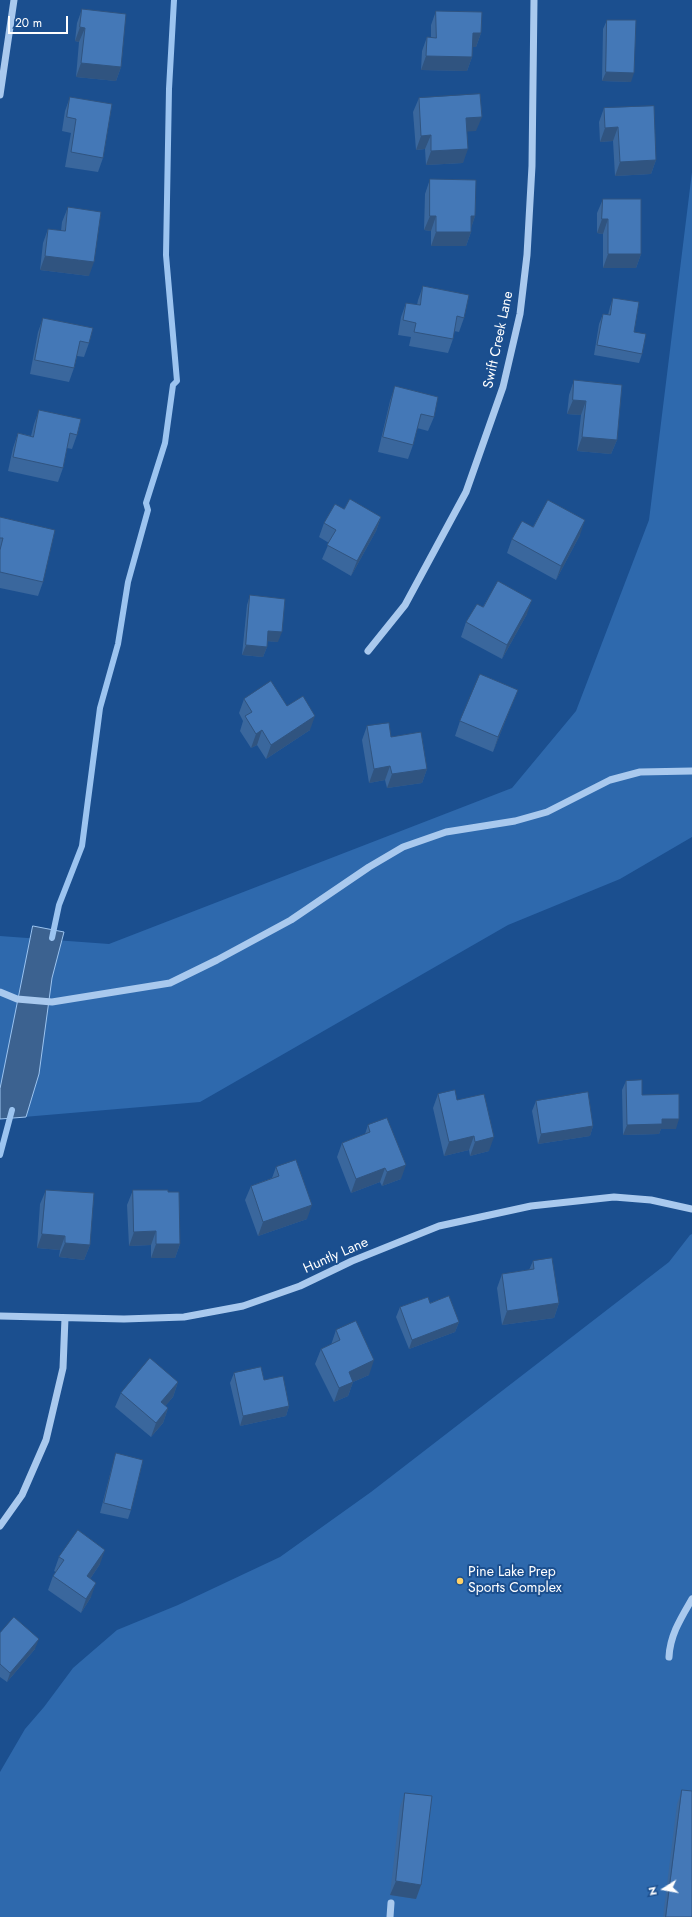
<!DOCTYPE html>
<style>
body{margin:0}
#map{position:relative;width:692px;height:1917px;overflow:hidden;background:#1b4f8f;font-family:Jost,sans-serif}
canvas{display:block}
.north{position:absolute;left:644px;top:1869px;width:40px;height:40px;-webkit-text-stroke:3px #1b4f8f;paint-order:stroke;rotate:259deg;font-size:11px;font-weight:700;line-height:16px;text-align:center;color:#fff}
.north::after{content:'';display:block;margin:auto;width:14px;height:18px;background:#fff;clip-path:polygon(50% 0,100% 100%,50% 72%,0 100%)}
.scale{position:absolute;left:8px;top:16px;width:60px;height:18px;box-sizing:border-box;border:2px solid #fff;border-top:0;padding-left:5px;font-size:12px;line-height:14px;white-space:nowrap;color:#fff;-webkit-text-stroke:3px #1b4f8f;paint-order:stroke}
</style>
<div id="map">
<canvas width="692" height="1917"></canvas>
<div class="north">N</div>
<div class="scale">20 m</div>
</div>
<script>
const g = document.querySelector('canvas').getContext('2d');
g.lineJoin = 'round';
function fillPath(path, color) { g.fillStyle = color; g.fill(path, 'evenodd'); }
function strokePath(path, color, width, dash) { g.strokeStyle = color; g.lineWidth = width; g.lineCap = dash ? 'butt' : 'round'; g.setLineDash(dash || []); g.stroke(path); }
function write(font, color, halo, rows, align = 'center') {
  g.font = font + ' Jost,sans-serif'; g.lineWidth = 4; g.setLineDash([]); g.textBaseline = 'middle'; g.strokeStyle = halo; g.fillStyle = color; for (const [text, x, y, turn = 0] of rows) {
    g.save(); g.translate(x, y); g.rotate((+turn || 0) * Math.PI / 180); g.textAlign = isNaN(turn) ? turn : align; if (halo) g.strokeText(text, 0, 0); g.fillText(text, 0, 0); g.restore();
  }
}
const green = new Path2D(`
 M 692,172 L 692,837 L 620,879 L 508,925 L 200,1102 L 0,1119 L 0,936 L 109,944 L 512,788 L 576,711 L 649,520 Z
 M 692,1234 L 692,1917 L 0,1917 L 0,1772 L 25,1729 L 44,1707 L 73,1668 L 117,1630 L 178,1605 L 280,1557 L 371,1492 L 669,1262 L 690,1235 Z`);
const water = new Path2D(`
 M 33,926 L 64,932 L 52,978 L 39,1074 L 26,1117 L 0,1119 L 0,1089 Z`);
const stream = new Path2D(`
 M 52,938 L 59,905 L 82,846 L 100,708 L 118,644 L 128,582 L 148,510 L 146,503 L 165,443 L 173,385 L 177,381 L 166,255 L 169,89 L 174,0
 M 0,1155 L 12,1110`);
const minor = new Path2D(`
 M 0,95 L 14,0
 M 368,651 L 405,605 L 466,492 L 503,387 L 520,314 L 527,255 L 532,166 L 534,0
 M 0,992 L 17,999 L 52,1002 L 170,983 L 217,960 L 291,920 L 369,867 L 403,847 L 446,832 L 515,821 L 547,812 L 610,780 L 640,772 L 692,771
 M 0,1316 L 124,1319 L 184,1317 L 243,1306 L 300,1286 L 352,1261 L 439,1226 L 531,1206 L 614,1197 L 651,1200 L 692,1209
 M 0,1526 L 22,1495 L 46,1440 L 63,1368 L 65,1318
 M 669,1657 C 670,1635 681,1618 692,1599
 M 390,1917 L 391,1903`);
const wall = new Path2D(`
 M 82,9 L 121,67 L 116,81 L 76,77 L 79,42 L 75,41 L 77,23 Z
 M 436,11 L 481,33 L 476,47 L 472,47 L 472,57 L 467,71 L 421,70 L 422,51 L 427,37 L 431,37 L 431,25 Z
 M 607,20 L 631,82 L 602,81 L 603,29 Z
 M 70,97 L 103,158 L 98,172 L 65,167 L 71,133 L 62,131 L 65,111 Z
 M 419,98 L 476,131 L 467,131 L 463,163 L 426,165 L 425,149 L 416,150 L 413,112 Z
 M 604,108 L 656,160 L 651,174 L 615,176 L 613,141 L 600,142 L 599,122 Z
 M 430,179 L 475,216 L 471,228 L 471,232 L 466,246 L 431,246 L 431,231 L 424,230 L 425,194 Z
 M 603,199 L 641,254 L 636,268 L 603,268 L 603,234 L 597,233 L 597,213 Z
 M 68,207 L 89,276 L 40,270 L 43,243 L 48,229 L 61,231 L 62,222 Z
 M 423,286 L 464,318 L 459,332 L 454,331 L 453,339 L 448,353 L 409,346 L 411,337 L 398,335 L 401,317 L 406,303 L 417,305 L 418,300 Z
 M 613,298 L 634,332 L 642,354 L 639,363 L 594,355 L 599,324 L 603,314 L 608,315 L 610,307 Z
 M 43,318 L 89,343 L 84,357 L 77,356 L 74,368 L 69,382 L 30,374 L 38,332 Z
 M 574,380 L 617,440 L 611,454 L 577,451 L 581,415 L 567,414 L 569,395 Z
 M 395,386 L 434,417 L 428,431 L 417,428 L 413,445 L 408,459 L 378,452 L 390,401 Z
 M 39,410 L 77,435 L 72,449 L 67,448 L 63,468 L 58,482 L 8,471 L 13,448 L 18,433 L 31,436 L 34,424 Z
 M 344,509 L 381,517 L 376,531 L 351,576 L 322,559 L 329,543 L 319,537 L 324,523 Z
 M 0,517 L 43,582 L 38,596 L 0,588 Z
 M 533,527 L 580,535 L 556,580 L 507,553 L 512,539 Z
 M 250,595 L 278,642 L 267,641 L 267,647 L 263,657 L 242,655 L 247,605 Z
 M 483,607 L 527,614 L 502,659 L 461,637 L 466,622 Z
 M 518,690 L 512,704 L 493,752 L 455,736 L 460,721 Z
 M 244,699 L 287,706 L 310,730 L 266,759 L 257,745 L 251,748 L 240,731 L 243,721 L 239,713 Z
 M 367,726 L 391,737 L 427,769 L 422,783 L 387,788 L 385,780 L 369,783 L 362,740 Z
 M 626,1081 L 642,1095 L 676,1129 L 661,1129 L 659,1134 L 623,1135 L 622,1090 Z
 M 438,1094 L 457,1100 L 489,1151 L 470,1156 L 469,1150 L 444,1156 L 433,1108 Z
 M 536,1101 L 593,1126 L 590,1136 L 538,1144 L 532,1111 Z
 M 368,1125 L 401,1179 L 382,1186 L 380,1182 L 351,1193 L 337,1157 L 342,1143 L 365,1134 Z
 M 276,1167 L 307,1219 L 258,1236 L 245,1200 L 251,1186 L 272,1178 Z
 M 46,1190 L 90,1245 L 84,1260 L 59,1257 L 60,1250 L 37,1248 L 40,1204 Z
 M 133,1190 L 168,1192 L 180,1244 L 175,1258 L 151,1258 L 151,1245 L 129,1246 L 127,1205 Z
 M 533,1261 L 559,1303 L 554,1318 L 502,1325 L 497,1288 L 502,1274 L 529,1270 Z
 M 430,1303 L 459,1322 L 455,1332 L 409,1349 L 396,1317 L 400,1307 Z
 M 336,1330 L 369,1375 L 353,1382 L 348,1396 L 334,1402 L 315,1364 L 321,1349 L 331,1345 Z
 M 234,1373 L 264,1380 L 289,1406 L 286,1416 L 240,1426 L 230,1383 Z
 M 178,1382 L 173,1397 L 165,1406 L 168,1408 L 163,1423 L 151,1437 L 115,1407 L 121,1393 Z
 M 116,1453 L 131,1510 L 128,1519 L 100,1513 L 113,1463 Z
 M 59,1557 L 100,1564 L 90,1579 L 91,1597 L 81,1613 L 48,1590 L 53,1576 L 56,1572 L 54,1571 Z
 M 0,1633 L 35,1649 L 7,1682 L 0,1677 Z
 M 682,1790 L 692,1917 L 663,1917 L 677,1804 Z
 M 405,1793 L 421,1885 L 416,1899 L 390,1895 L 400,1807 Z`);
const shadedWall = new Path2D(`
 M 80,27 L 85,28 L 79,42 L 75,41 Z
 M 473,33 L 481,33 L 476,47 L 467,47 Z
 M 426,56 L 472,57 L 467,71 L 421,70 Z
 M 81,63 L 121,67 L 116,81 L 76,77 Z
 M 606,72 L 634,73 L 631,82 L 602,81 Z
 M 482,117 L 476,131 L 461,132 L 466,118 Z
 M 618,127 L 613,141 L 600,142 L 605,128 Z
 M 431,135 L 425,149 L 416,150 L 421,136 Z
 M 468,149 L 463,163 L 426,165 L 431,151 Z
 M 656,160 L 651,174 L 615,176 L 620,162 Z
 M 430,216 L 436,216 L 431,231 L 424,230 Z
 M 471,216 L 475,216 L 470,231 Z
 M 602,219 L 608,219 L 603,234 L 597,233 Z
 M 436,232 L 471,232 L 466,246 L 431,246 Z
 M 608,254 L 641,254 L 636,268 L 603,268 Z
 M 45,256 L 94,262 L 89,276 L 40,270 Z
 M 573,400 L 586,401 L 581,415 L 567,414 Z
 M 582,437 L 617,440 L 611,454 L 577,451 Z
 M 381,517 L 376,531 L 351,576 L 357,561 Z
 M 585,520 L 580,535 L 556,580 L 561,566 Z
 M 532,600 L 527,614 L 502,659 L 507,645 Z
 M 268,631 L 282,632 L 278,642 L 265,641 Z
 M 246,645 L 267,647 L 263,657 L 242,655 Z
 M 518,690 L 512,704 L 493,752 L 498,737 Z
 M 315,716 L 310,730 L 266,759 L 271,745 Z
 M 262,730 L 257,745 L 251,748 L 256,734 Z
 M 390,766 L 385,780 L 369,783 L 374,769 Z
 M 427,769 L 422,783 L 387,788 L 392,774 Z
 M 662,1119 L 679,1119 L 676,1129 L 661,1129 L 659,1134 L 623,1135 L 627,1125 Z
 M 593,1126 L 590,1136 L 538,1144 L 541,1134 Z
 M 474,1136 L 469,1150 L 444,1156 L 449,1142 Z
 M 494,1137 L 489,1151 L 470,1156 L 475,1142 Z
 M 406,1165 L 401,1179 L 382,1186 L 387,1172 Z
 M 385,1168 L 380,1182 L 351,1193 L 356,1179 Z
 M 312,1205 L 307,1219 L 258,1236 L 263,1222 Z
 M 156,1231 L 151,1245 L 129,1246 L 134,1232 Z
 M 42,1234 L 65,1236 L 60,1250 L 37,1248 Z
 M 65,1243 L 90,1245 L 84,1260 L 59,1257 Z
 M 156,1244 L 180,1244 L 175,1258 L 151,1258 Z
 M 559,1303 L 554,1318 L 502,1325 L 507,1311 Z
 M 459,1322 L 455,1332 L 409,1349 L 412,1340 Z
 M 374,1360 L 369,1375 L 353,1382 L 348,1396 L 334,1402 L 339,1388 L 349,1372 Z
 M 178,1382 L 173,1397 L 156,1417 L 161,1402 Z
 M 289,1406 L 286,1416 L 240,1426 L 243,1416 Z
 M 168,1408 L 163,1423 L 151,1437 L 156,1423 Z
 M 105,1550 L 100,1564 L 82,1591 L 87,1576 Z
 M 96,1583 L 91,1597 L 81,1613 L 86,1599 Z
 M 39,1639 L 35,1649 L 7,1682 L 10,1673 Z
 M 396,1881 L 421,1885 L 416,1899 L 390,1895 Z`);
const building = new Path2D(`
 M 82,9 L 126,14 L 121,67 L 81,63 L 85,28 L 80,27 Z
 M 436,11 L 482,12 L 481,33 L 473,33 L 472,57 L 426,56 L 427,37 L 436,38 Z
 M 607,20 L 636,20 L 634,73 L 606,72 Z
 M 480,94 L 482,117 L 466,118 L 468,149 L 431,151 L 431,135 L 421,136 L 419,98 Z
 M 70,97 L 112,104 L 103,158 L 71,152 L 76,119 L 67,117 Z
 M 654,106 L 656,160 L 620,162 L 618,127 L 605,128 L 604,108 Z
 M 430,179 L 476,180 L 475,216 L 471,216 L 471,232 L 436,232 L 436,216 L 430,216 Z
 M 603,199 L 641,199 L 641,254 L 608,254 L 608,219 L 602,219 Z
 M 68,207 L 101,212 L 94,262 L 45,256 L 48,229 L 65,231 Z
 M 423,286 L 469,295 L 464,318 L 457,316 L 453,339 L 414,332 L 416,323 L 403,320 L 406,303 L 420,305 Z
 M 613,298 L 639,302 L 634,332 L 646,334 L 642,354 L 597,345 L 603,314 L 610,315 Z
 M 43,318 L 93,328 L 89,343 L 80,341 L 74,368 L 35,360 Z
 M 574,380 L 622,385 L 617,440 L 582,437 L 586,401 L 573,400 Z
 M 395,386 L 438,397 L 434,417 L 421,414 L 413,445 L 383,437 Z
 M 39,410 L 81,419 L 77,435 L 70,433 L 63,468 L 13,457 L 18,433 L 33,437 Z
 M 350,499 L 381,517 L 357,561 L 327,545 L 336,530 L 324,523 L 335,504 L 344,509 Z
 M 548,500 L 585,520 L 561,566 L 512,539 L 522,521 L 533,527 Z
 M 0,517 L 55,530 L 43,582 L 0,572 L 0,550 L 3,538 L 0,538 Z
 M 498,581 L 532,600 L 507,645 L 466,622 L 477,604 L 483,607 Z
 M 250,595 L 285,599 L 282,632 L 268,631 L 267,647 L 246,645 Z
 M 480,674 L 518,690 L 498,737 L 460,721 Z
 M 271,681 L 287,706 L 303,696 L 315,716 L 271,745 L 262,730 L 256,734 L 245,716 L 252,712 L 244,699 Z
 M 389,723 L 391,737 L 421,732 L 427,769 L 392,774 L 390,766 L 374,769 L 367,726 Z
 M 642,1080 L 642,1095 L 679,1094 L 679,1119 L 662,1119 L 662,1124 L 627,1125 L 626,1081 Z
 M 455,1090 L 457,1100 L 484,1094 L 494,1137 L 475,1142 L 474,1136 L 449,1142 L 438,1094 Z
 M 588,1092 L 593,1126 L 541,1134 L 536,1101 Z
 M 387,1118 L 406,1165 L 387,1172 L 385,1168 L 356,1179 L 342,1143 L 370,1132 L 368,1125 Z
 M 296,1160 L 312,1205 L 263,1222 L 251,1186 L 279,1176 L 276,1167 Z
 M 46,1190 L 94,1193 L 90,1245 L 65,1243 L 65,1236 L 42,1234 Z
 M 133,1190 L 168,1190 L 168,1192 L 179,1192 L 180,1244 L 156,1244 L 156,1231 L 134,1232 Z
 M 552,1258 L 559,1303 L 507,1311 L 502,1274 L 534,1269 L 533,1261 Z
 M 449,1296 L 459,1322 L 412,1340 L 400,1307 L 428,1297 L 430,1303 Z
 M 356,1321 L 374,1360 L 349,1372 L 353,1382 L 339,1388 L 321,1349 L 340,1340 L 336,1330 Z
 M 150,1358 L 178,1382 L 161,1402 L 168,1408 L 156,1423 L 121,1393 Z
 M 261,1367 L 264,1380 L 283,1376 L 289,1406 L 243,1416 L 234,1373 Z
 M 116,1453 L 143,1460 L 131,1510 L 104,1503 Z
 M 78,1530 L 105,1550 L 87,1576 L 96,1583 L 86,1599 L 53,1576 L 64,1560 L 59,1557 Z
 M 14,1617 L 39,1639 L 10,1673 L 0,1664 L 0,1633 Z
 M 682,1790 L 692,1791 L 692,1917 L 666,1917 Z
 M 405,1793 L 432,1796 L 421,1885 L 396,1881 Z`);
const markers = [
 [460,1581,4,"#ffd166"]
];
const streetNames = [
 ["Swift Creek Lane",499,340,-78],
 ["Huntly Lane",336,1256,-24]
];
const poiNames = [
 ["Pine Lake Prep",468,1573],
 ["Sports Complex",468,1589]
];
fillPath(green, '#2e69ad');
fillPath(water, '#3c6290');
strokePath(water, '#9cc4f0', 1);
strokePath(stream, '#9cc4f0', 6);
strokePath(minor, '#a9c9ee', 7);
fillPath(wall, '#3a679d');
fillPath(shadedWall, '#305480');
fillPath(building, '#4478b7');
strokePath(building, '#305480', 1);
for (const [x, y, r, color] of markers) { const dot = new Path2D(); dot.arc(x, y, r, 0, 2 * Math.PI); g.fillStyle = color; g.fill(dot); strokePath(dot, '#1b4f8f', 1.5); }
write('14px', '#fff', '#1b4f8f', streetNames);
write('14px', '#fff', '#1b4f8f', poiNames, 'left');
</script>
